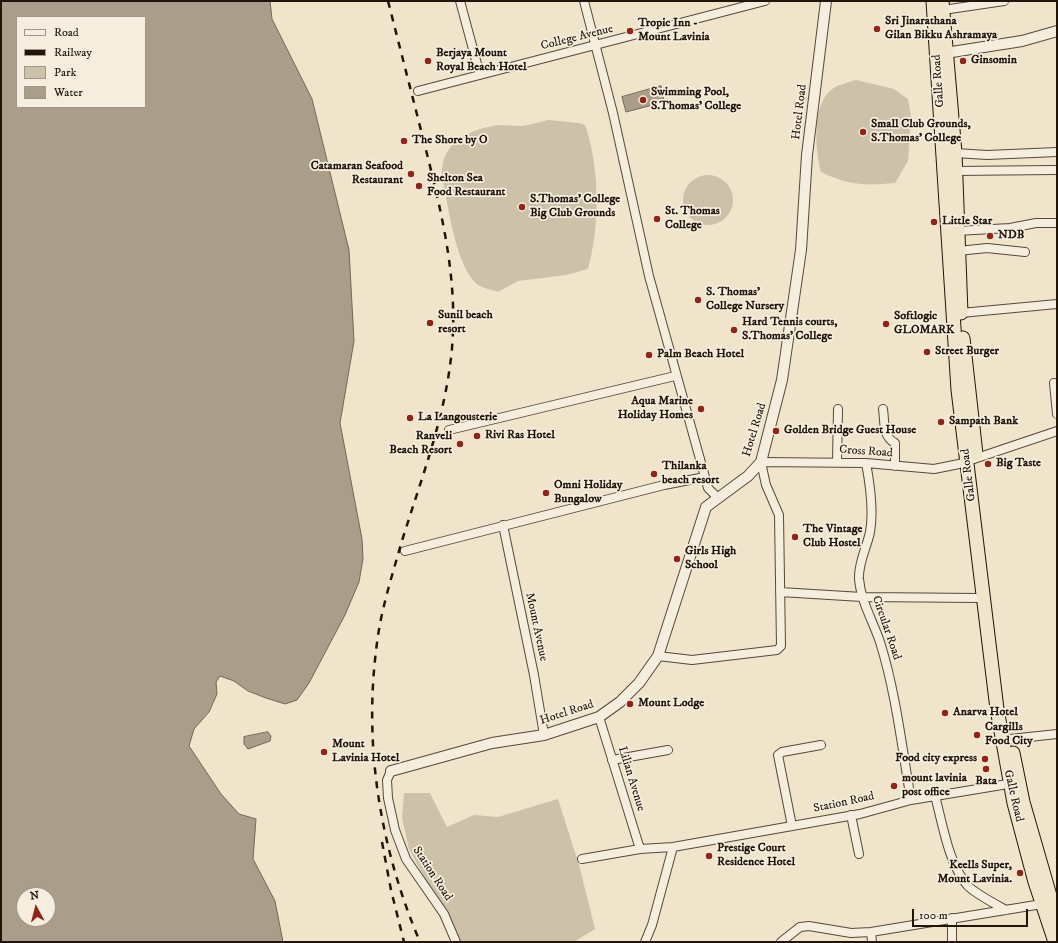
<!DOCTYPE html>
<style>
body{margin:0}
#map{position:relative;width:1058px;height:943px;overflow:hidden;background:#f0e4ca;font-family:"IM FELL DW Pica",serif}
canvas{display:block}
.frame{position:absolute;inset:0;border:2px solid #22140a;pointer-events:none}
.legend{position:absolute;left:16px;top:16px;width:130px;height:92px;box-sizing:border-box;background:#f5eddd;border:1px solid #a19689;margin:0;padding:5px 7px;list-style:none;font-size:12px;color:#22140a}
.legend li{display:flex;align-items:center;gap:8px;height:20px}
.legend b{width:20px;border:1px solid #a19689}
.north{position:absolute;left:16px;top:887px;width:40px;height:40px;box-sizing:border-box;background:#f5eddd;border:1px solid #a19689;border-radius:50%;rotate:353deg;font-size:11px;font-weight:700;line-height:16px;text-align:center;color:#22140a}
.north::after{content:'';display:block;margin:auto;width:14px;height:18px;background:#8f2418;clip-path:polygon(50% 0,100% 100%,50% 72%,0 100%)}
.scale{position:absolute;left:912px;top:909px;width:116px;height:18px;box-sizing:border-box;border:2px solid #22140a;border-top:0;padding-left:5px;font-size:12px;line-height:14px;white-space:nowrap;color:#22140a;-webkit-text-stroke:3px #f5eddd;paint-order:stroke}
</style>
<div id="map">
<canvas width="1058" height="943"></canvas>
<div class="frame"></div>
<ul class="legend">
<li><b style="height:5px;background:#f5eddd"></b>Road</li>
<li><b style="height:5px;background:#22140a"></b>Railway</li>
<li><b style="height:11px;background:#cdc1a9"></b>Park</li>
<li><b style="height:11px;background:#aa9d89"></b>Water</li>
</ul>
<div class="north">N</div>
<div class="scale">100 m</div>
</div>
<script>
const g = document.querySelector('canvas').getContext('2d');
g.lineJoin = 'round';
function fillPath(path, color) { g.fillStyle = color; g.fill(path, 'evenodd'); }
function strokePath(path, color, width, dash) { g.strokeStyle = color; g.lineWidth = width; g.lineCap = dash ? 'butt' : 'round'; g.setLineDash(dash || []); g.stroke(path); }
function write(font, color, halo, rows, align = 'center') {
  g.font = font + ' "IM FELL DW Pica",serif'; g.lineWidth = 3.5; g.setLineDash([]); g.textBaseline = 'middle'; g.strokeStyle = halo; g.fillStyle = color; for (const [text, x, y, turn = 0] of rows) {
    g.save(); g.translate(x, y); g.rotate((+turn || 0) * Math.PI / 180); g.textAlign = isNaN(turn) ? turn : align; if (halo) g.strokeText(text, 0, 0); g.fillText(text, 0, 0); g.restore();
  }
}
const green = new Path2D(`
 M 856,80 L 894,89 L 908,99 L 911,116 L 908,161 L 895,183 C 865,186 848,185 821,172 C 815,149 811,101 835,87 C 841,84 849,82 856,80 Z
 M 548,120 L 579,123 L 585,125 C 600,168 600,226 588,269 L 566,275 L 518,281 L 498,292 C 493,290 486,289 480,286 C 456,272 448,203 442,176 C 440,142 470,129 499,125 C 507,125 514,126 521,126 C 530,125 540,122 548,120 Z
 M683 200a25 25 0 1 1 50 0a25 25 0 1 1-50 0Z
 M 404,793 L 430,793 L 447,827 L 474,815 L 498,817 L 558,799 L 579,865 L 595,929 L 574,942 L 459,942 L 409,849 L 402,818 Z`);
const water = new Path2D(`
 M 1,1 L 270,1 L 272,19 L 312,99 L 349,250 L 354,341 L 340,423 L 362,539 L 363,559 L 359,582 L 345,615 L 309,683 L 297,700 L 285,704 L 266,698 L 248,691 L 234,681 L 220,676 L 216,682 L 217,694 L 209,712 L 194,729 L 189,746 L 221,794 L 239,814 L 256,819 L 253,859 L 275,901 L 283,942 L 1,942 ZM 17,17 L 145,17 L 145,107 L 17,107 ZM 24,895 L 48,895 L 48,919 L 24,919 Z
 M 661,86 L 664,102 L 626,112 L 622,97 Z
 M 268,732 L 271,736 L 270,741 L 248,749 L 244,744 L 244,737 Z`);
const minor = new Path2D(`
 M 460,1 L 480,75
 M 584,1 L 613,113 L 649,276 L 705,477 L 708,488 L 717,497
 M 943,10 L 1004,1
 M 418,91 L 765,1
 M 955,153 L 987,155 L 1057,152
 M 952,171 L 1057,170
 M 957,231 L 1010,228 L 1036,223 L 1057,223
 M 958,251 L 987,248 L 1025,252
 M 961,313 L 1057,304
 M 1054,383 L 1057,414
 M 883,409 C 885,422 882,436 895,443 L 895,466
 M 449,430 L 675,376
 M 837,462 L 838,409
 M 866,463 C 870,484 874,510 870,532 C 867,547 858,563 859,579 C 861,602 873,621 880,642 C 896,693 902,748 911,800
 M 503,525 L 534,675 L 544,735
 M 405,551 L 664,485 L 705,477
 M 780,592 L 862,597 L 980,598
 M 658,656 L 692,660 L 777,650 L 781,646 L 779,515 L 766,485 L 761,462 L 866,463 L 934,469 L 959,464 L 1057,431
 M 599,717 L 640,849
 M 1010,739 L 1057,734
 M 612,760 L 668,750
 M 391,771 L 387,780 L 388,798 L 395,830 L 406,859 L 444,914 L 456,942
 M 935,796 C 943,825 948,862 967,885 C 974,893 997,905 1006,910
 M 851,815 L 859,854
 M 792,826 L 778,755 L 782,752 L 821,745
 M 582,859 L 640,849 L 673,847 L 860,814 L 911,800 L 1014,783
 M 952,918 L 952,942
 M 871,932 L 872,942
 M 645,942 L 652,925 L 673,847
 M 781,942 L 800,927 L 809,926 L 851,933 L 871,932 L 1042,904`);
const tertiary = new Path2D(`
 M 939,54 L 1022,41 L 1057,31
 M 391,771 L 492,743 L 544,735 L 599,717 L 620,702 L 639,683 L 658,656 L 706,507 L 748,476 L 761,462 L 782,380 L 801,250 L 807,155 L 826,1`);
const trunk = new Path2D(`
 M 933,1 L 958,390 L 997,709 L 1014,803 L 1035,882 L 1055,942
 M 942,1 L 955,153 L 961,313
 M 963,338 L 976,454
 M 1013,753 L 1023,802 L 1057,920`);
const rail = new Path2D(`
 M 388,1 C 400,48 412,95 424,142 C 441,210 458,277 452,348 C 446,416 421,479 401,544 C 392,576 381,610 377,643 C 363,745 380,848 420,942
 M 382,842 L 391,890 L 404,942`);
const markers = [
 [877,29,4,"#8f2418"],
 [630,31,4,"#8f2418"],
 [428,61,4,"#8f2418"],
 [963,61,4,"#8f2418"],
 [643,100,4,"#8f2418"],
 [863,132,4,"#8f2418"],
 [404,141,4,"#8f2418"],
 [411,174,4,"#8f2418"],
 [419,186,4,"#8f2418"],
 [522,207,4,"#8f2418"],
 [657,219,4,"#8f2418"],
 [934,222,4,"#8f2418"],
 [990,236,4,"#8f2418"],
 [698,300,4,"#8f2418"],
 [430,323,4,"#8f2418"],
 [886,324,4,"#8f2418"],
 [734,330,4,"#8f2418"],
 [927,352,4,"#8f2418"],
 [649,355,4,"#8f2418"],
 [701,409,4,"#8f2418"],
 [410,418,4,"#8f2418"],
 [941,422,4,"#8f2418"],
 [776,431,4,"#8f2418"],
 [477,436,4,"#8f2418"],
 [460,444,4,"#8f2418"],
 [988,464,4,"#8f2418"],
 [654,474,4,"#8f2418"],
 [546,493,4,"#8f2418"],
 [795,537,4,"#8f2418"],
 [677,559,4,"#8f2418"],
 [630,704,4,"#8f2418"],
 [945,713,4,"#8f2418"],
 [977,735,4,"#8f2418"],
 [324,752,4,"#8f2418"],
 [985,759,4,"#8f2418"],
 [986,769,4,"#8f2418"],
 [894,786,4,"#8f2418"],
 [709,856,4,"#8f2418"],
 [1020,873,4,"#8f2418"]
];
const poiNames = [
 ["Sri Jinarathana",885,22],
 ["Gilan Bikku Ashramaya",885,36],
 ["Tropic Inn -",638,24],
 ["Mount Lavinia",638,38],
 ["Berjaya Mount",436,54],
 ["Royal Beach Hotel",436,68],
 ["Ginsomin",971,61],
 ["Swimming Pool,",651,93],
 ["S.Thomas' College",651,107],
 ["Small Club Grounds,",871,125],
 ["S.Thomas' College",871,139],
 ["The Shore by O",412,141],
 ["Catamaran Seafood",403,167,"right"],
 ["Restaurant",403,181,"right"],
 ["Shelton Sea",427,179],
 ["Food Restaurant",427,193],
 ["S.Thomas' College",530,200],
 ["Big Club Grounds",530,214],
 ["St. Thomas",665,212],
 ["College",665,226],
 ["Little Star",942,222],
 ["NDB",998,236],
 ["S. Thomas'",706,293],
 ["College Nursery",706,307],
 ["Sunil beach",438,316],
 ["resort",438,330],
 ["Softlogic",894,317],
 ["GLOMARK",894,331],
 ["Hard Tennis courts,",742,323],
 ["S.Thomas' College",742,337],
 ["Street Burger",935,352],
 ["Palm Beach Hotel",657,355],
 ["Aqua Marine",693,402,"right"],
 ["Holiday Homes",693,416,"right"],
 ["La Langousterie",418,418],
 ["Sampath Bank",949,422],
 ["Golden Bridge Guest House",784,431],
 ["Rivi Ras Hotel",485,436],
 ["Ranveli",452,437,"right"],
 ["Beach Resort",452,451,"right"],
 ["Big Taste",996,464],
 ["Thilanka",662,467],
 ["beach resort",662,481],
 ["Omni Holiday",554,486],
 ["Bungalow",554,500],
 ["The Vintage",803,530],
 ["Club Hostel",803,544],
 ["Girls High",685,552],
 ["School",685,566],
 ["Mount Lodge",638,704],
 ["Anarva Hotel",953,713],
 ["Cargills",985,728],
 ["Food City",985,742],
 ["Mount",332,745],
 ["Lavinia Hotel",332,759],
 ["Food city express",977,759,"right"],
 ["mount lavinia",902,779],
 ["post office",902,793],
 ["Bata",986,782,"center"],
 ["Prestige Court",717,849],
 ["Residence Hotel",717,863],
 ["Keells Super,",1012,866,"right"],
 ["Mount Lavinia.",1012,880,"right"]
];
const streetNames = [
 ["College Avenue",577,38,-14],
 ["Galle Road",939,81,-94],
 ["Hotel Road",800,112,-83],
 ["Hotel Road",755,430,-73],
 ["Cross Road",866,452,4],
 ["Galle Road",969,475,-97],
 ["Mount Avenue",536,627,78],
 ["Circular Road",886,628,71],
 ["Hotel Road",567,713,-18],
 ["Lilian Avenue",631,779,73],
 ["Galle Road",1013,796,77],
 ["Station Road",844,803,-12],
 ["Station Road",432,874,57]
];
fillPath(green, '#cdc1a9');
fillPath(water, '#aa9d89');
strokePath(water, '#746656', 1);
strokePath(minor, '#56483a', 10);
strokePath(tertiary, '#56483a', 12);
strokePath(trunk, '#22140a', 15);
strokePath(minor, '#f5eddd', 8);
strokePath(tertiary, '#f5eddd', 10);
strokePath(trunk, '#f0e4ca', 13);
strokePath(rail, '#22140a', 2.5, [7, 7]);
for (const [x, y, r, color] of markers) { const dot = new Path2D(); dot.arc(x, y, r, 0, 2 * Math.PI); g.fillStyle = color; g.fill(dot); strokePath(dot, '#f5eddd', 1.5); }
write('bold 12px', '#22140a', '#f5eddd', poiNames, 'left');
write('12px', '#22140a', '#f5eddd', streetNames);
</script>
